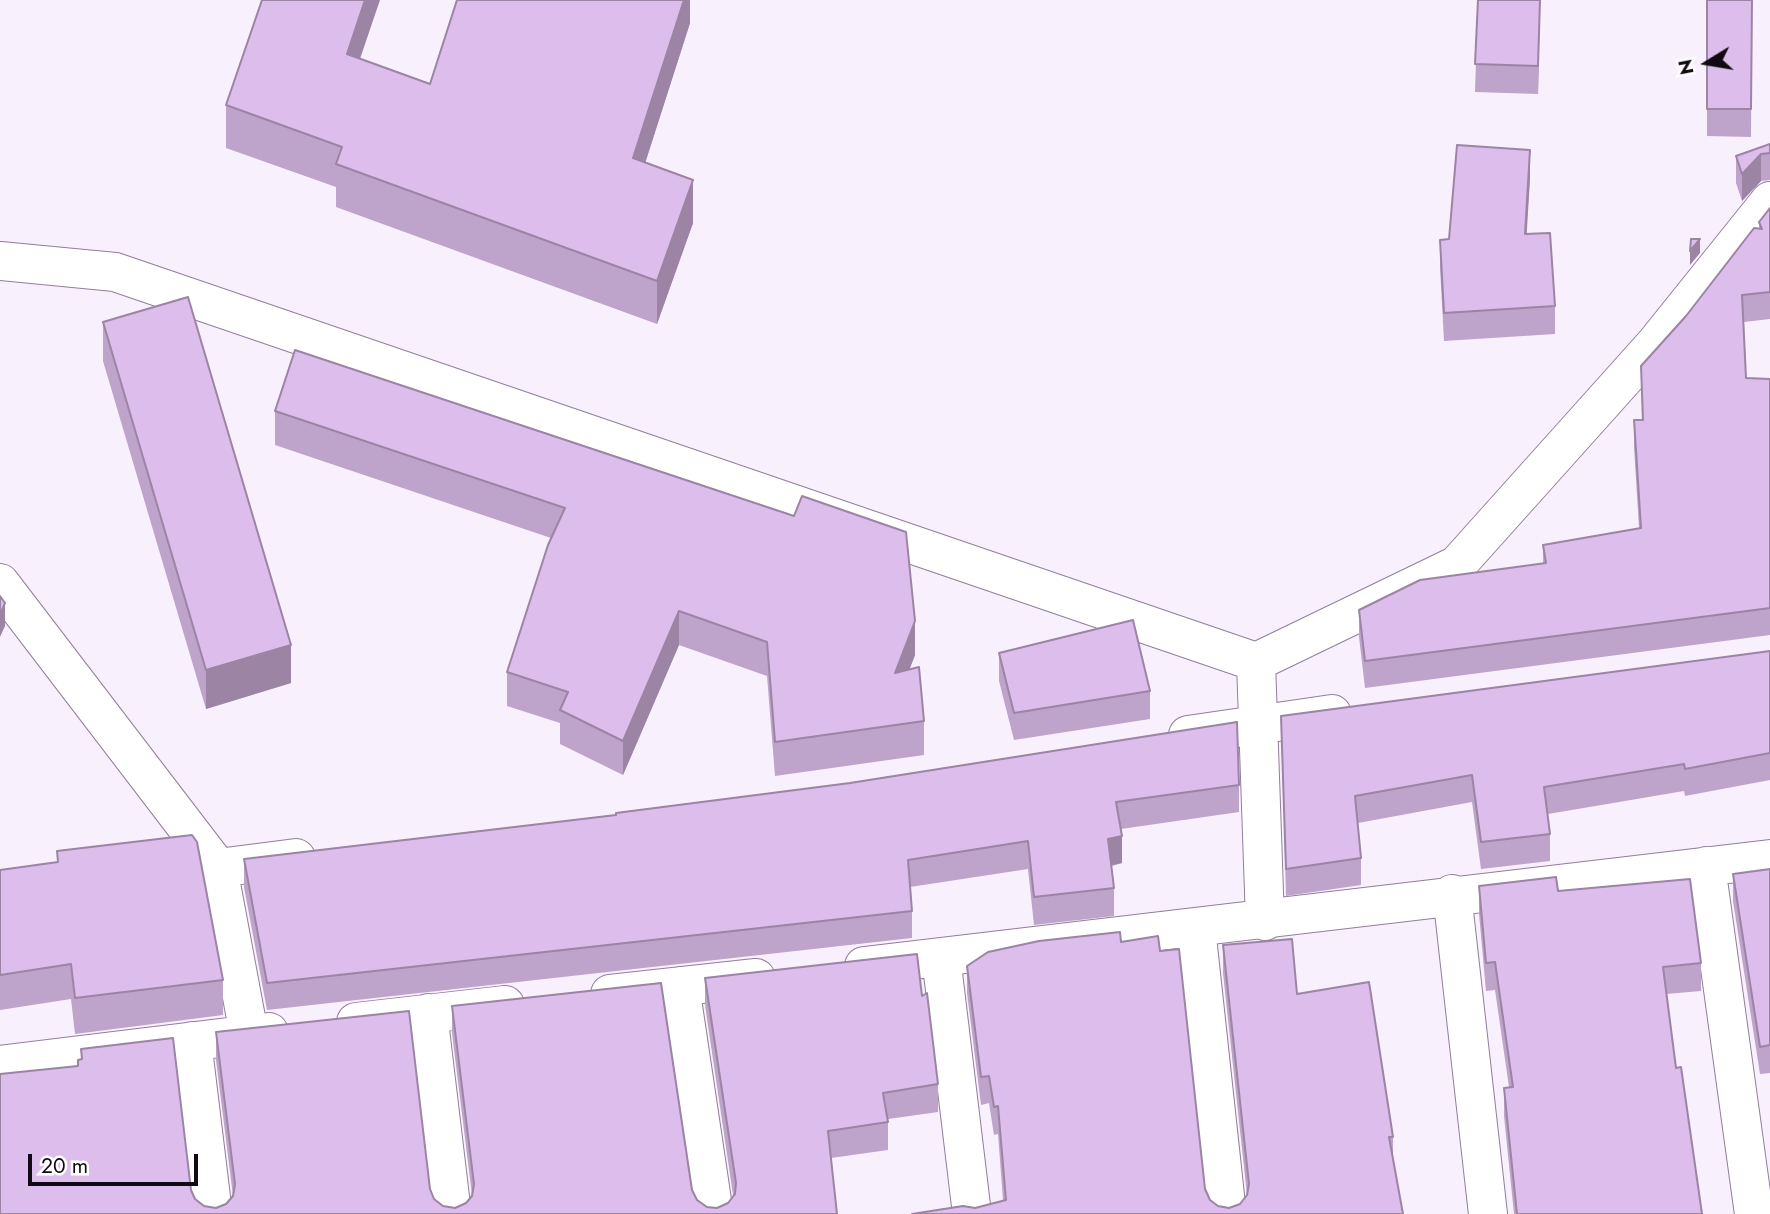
<!DOCTYPE html>
<style>
body{margin:0}
#map{position:relative;width:1770px;height:1214px;overflow:hidden;background:#f9f0fd;font-family:Jost,sans-serif}
canvas{display:block}
.north{position:absolute;left:1672px;top:28px;width:70px;height:70px;-webkit-text-stroke:5px #fff;paint-order:stroke;rotate:259deg;font-size:19px;font-weight:700;line-height:28px;text-align:center;color:#110a14}
.north::after{content:'';display:block;margin:auto;width:24px;height:32px;background:#110a14;clip-path:polygon(50% 0,100% 100%,50% 72%,0 100%)}
.scale{position:absolute;left:28px;top:1154px;width:170px;height:32px;box-sizing:border-box;border:4px solid #110a14;border-top:0;padding-left:9px;font-size:21px;line-height:24px;white-space:nowrap;color:#110a14;-webkit-text-stroke:5px #fff;paint-order:stroke}
</style>
<div id="map">
<canvas width="1770" height="1214"></canvas>
<div class="north">N</div>
<div class="scale">20 m</div>
</div>
<script>
const g = document.querySelector('canvas').getContext('2d');
g.lineJoin = 'round';
function strokePath(path, color, width, dash) { g.strokeStyle = color; g.lineWidth = width; g.lineCap = dash ? 'butt' : 'round'; g.setLineDash(dash || []); g.stroke(path); }
function fillPath(path, color) { g.fillStyle = color; g.fill(path, 'evenodd'); }
const street = new Path2D(`
 M 0,261 L 115,272 L 1256,662 L 1457,565 L 1656,343 L 1770,201
 M 0,583 L 218,868 L 249,1034
 M 1256,662 L 1265,921
 M 1188,735 L 1332,714
 M 1706,866 L 1754,1214
 M 218,868 L 296,858
 M 1452,894 L 1488,1214
 M 1196,928 L 1227,1214
 M 941,957 L 972,1214
 M 864,966 L 1770,859
 M 680,986 L 714,1214
 M 610,994 L 756,978
 M 428,1013 L 452,1214
 M 356,1022 L 505,1005
 M 192,1041 L 213,1214
 M 0,1065 L 269,1032`);
const wall = new Path2D(`
 M 690,0 L 690,23 L 645,163 L 693,223 L 657,324 L 336,207 L 336,187 L 226,148 L 226,105 L 360,59 L 430,84 Z
 M 1478,0 L 1540,0 L 1538,94 L 1475,92 Z
 M 1707,0 L 1752,0 L 1751,137 L 1707,136 Z
 M 1770,144 L 1770,180 L 1761,181 L 1742,201 L 1736,183 L 1736,156 Z
 M 1530,178 L 1526,234 L 1555,306 L 1555,334 L 1444,341 L 1440,267 L 1440,240 L 1449,239 Z
 M 1770,208 L 1770,319 L 1744,322 L 1746,378 L 1770,379 L 1770,635 L 1365,688 L 1359,637 L 1359,610 L 1543,564 L 1543,545 L 1639,528 L 1634,447 L 1634,420 L 1642,420 L 1641,366 L 1686,316 L 1759,229 L 1759,222 Z
 M 103,322 L 291,683 L 206,709 L 103,361 Z
 M 295,350 L 915,655 L 909,670 L 924,721 L 924,755 L 775,776 L 767,676 L 679,645 L 623,775 L 560,744 L 560,723 L 507,706 L 507,672 L 551,538 L 275,445 L 275,411 Z
 M 1770,651 L 1770,780 L 1685,796 L 1684,791 L 1548,814 L 1550,834 L 1550,861 L 1481,869 L 1472,802 L 1358,823 L 1361,858 L 1361,885 L 1286,896 L 1281,716 Z
 M 999,653 L 1150,691 L 1150,719 L 1014,740 L 999,681 Z
 M 1239,785 L 1239,812 L 1121,829 L 1122,863 L 1112,866 L 1114,888 L 1114,916 L 1034,925 L 1028,869 L 910,887 L 912,911 L 912,938 L 267,1010 L 244,887 L 244,859 Z
 M 57,851 L 223,980 L 223,1015 L 75,1034 L 71,999 L 0,1010 L 0,870 L 57,862 Z
 M 1770,869 L 1770,1073 L 1760,1074 L 1733,901 L 1733,874 Z
 M 1479,886 L 1558,891 L 1701,963 L 1701,991 L 1666,994 L 1676,1068 L 1702,1214 L 1514,1214 L 1504,1116 L 1504,1088 L 1509,1087 L 1495,990 L 1486,991 L 1479,914 Z
 M 1121,942 L 1210,1200 L 1218,1206 L 1229,1208 L 1240,1204 L 1247,1195 L 1223,973 L 1223,945 L 1297,994 L 1393,1137 L 1393,1162 L 1403,1214 L 975,1208 L 1003,1200 L 998,1134 L 994,1135 L 989,1103 L 981,1105 L 967,993 L 967,966 Z
 M 705,978 L 922,996 L 938,1084 L 938,1112 L 888,1119 L 888,1150 L 831,1158 L 837,1214 L 0,1214 L 78,1066 L 78,1060 L 81,1059 L 81,1049 L 191,1190 L 195,1199 L 204,1206 L 216,1208 L 226,1204 L 233,1196 L 216,1060 L 216,1032 L 430,1189 L 434,1199 L 443,1206 L 455,1208 L 466,1203 L 472,1195 L 452,1033 L 452,1006 L 692,1190 L 697,1200 L 707,1207 L 717,1208 L 728,1203 L 733,1195 L 705,1005 Z`);
const shadedWall = new Path2D(`
 M 365,0 L 380,0 L 347,97 L 347,54 Z
 M 684,0 L 690,0 L 690,23 L 633,201 L 633,158 Z
 M 1540,0 L 1538,94 L 1538,66 Z
 M 1530,150 L 1530,178 L 1525,262 L 1525,234 Z
 M 1761,154 L 1761,181 L 1742,201 L 1742,174 Z
 M 693,180 L 693,223 L 657,324 L 657,281 Z
 M 1700,239 L 1700,253 L 1690,265 L 1690,251 Z
 M 5,603 L 5,626 L 0,637 L 0,615 Z
 M 679,611 L 679,645 L 623,775 L 623,741 Z
 M 915,621 L 915,655 L 895,707 L 895,673 Z
 M 291,645 L 291,683 L 206,709 L 206,670 Z
 M 1122,836 L 1122,863 L 1108,866 L 1108,839 Z`);
const building = new Path2D(`
 M 262,0 L 365,0 L 347,54 L 430,84 L 457,0 L 684,0 L 633,158 L 693,180 L 657,281 L 336,164 L 342,147 L 226,105 Z
 M 1478,0 L 1540,0 L 1538,66 L 1475,64 Z
 M 1707,0 L 1752,0 L 1751,109 L 1707,109 Z
 M 1770,144 L 1770,153 L 1761,154 L 1742,174 L 1736,156 Z
 M 1457,145 L 1530,150 L 1525,234 L 1550,233 L 1555,306 L 1444,313 L 1440,240 L 1449,239 Z
 M 1770,208 L 1770,292 L 1742,295 L 1746,378 L 1770,379 L 1770,608 L 1365,661 L 1359,610 L 1420,580 L 1546,563 L 1543,545 L 1641,528 L 1634,420 L 1643,420 L 1641,366 L 1686,316 L 1754,228 L 1762,229 L 1759,222 Z
 M 1691,239 L 1700,239 L 1690,251 Z
 M 188,297 L 291,645 L 206,670 L 103,322 Z
 M 295,350 L 794,516 L 802,496 L 906,532 L 915,621 L 895,673 L 919,667 L 924,721 L 775,742 L 767,642 L 679,611 L 623,741 L 560,710 L 568,692 L 507,672 L 548,545 L 565,508 L 275,411 Z
 M 0,596 L 5,603 L 0,615 Z
 M 1133,620 L 1150,691 L 1014,713 L 999,653 Z
 M 1770,651 L 1770,753 L 1685,769 L 1684,764 L 1544,787 L 1550,834 L 1481,842 L 1472,775 L 1355,796 L 1361,858 L 1286,869 L 1281,716 Z
 M 1237,722 L 1239,785 L 1116,802 L 1122,836 L 1108,839 L 1114,888 L 1034,897 L 1028,841 L 908,860 L 912,911 L 267,983 L 244,859 L 616,815 L 616,813 L 850,783 Z
 M 192,835 L 197,842 L 223,980 L 75,998 L 71,964 L 0,975 L 0,870 L 58,862 L 57,851 Z
 M 1770,869 L 1770,1045 L 1760,1047 L 1733,874 Z
 M 1556,877 L 1558,891 L 1690,879 L 1701,963 L 1663,967 L 1676,1068 L 1681,1067 L 1702,1214 L 1517,1214 L 1504,1088 L 1513,1087 L 1495,962 L 1486,963 L 1479,886 Z
 M 1120,932 L 1121,942 L 1158,936 L 1160,951 L 1179,949 L 1205,1189 L 1210,1200 L 1218,1206 L 1229,1208 L 1240,1204 L 1247,1195 L 1249,1184 L 1223,945 L 1292,939 L 1297,994 L 1369,982 L 1393,1137 L 1389,1137 L 1403,1214 L 912,1214 L 963,1206 L 975,1208 L 1006,1200 L 998,1106 L 994,1107 L 989,1076 L 981,1077 L 967,966 L 988,952 L 1039,941 Z
 M 917,954 L 922,996 L 927,993 L 938,1084 L 883,1093 L 888,1122 L 828,1131 L 837,1214 L 0,1214 L 0,1074 L 78,1066 L 78,1060 L 82,1059 L 81,1049 L 173,1038 L 191,1190 L 195,1199 L 204,1206 L 216,1208 L 226,1204 L 233,1196 L 235,1184 L 216,1032 L 409,1011 L 430,1189 L 434,1199 L 443,1206 L 455,1208 L 466,1203 L 472,1196 L 474,1184 L 452,1006 L 661,983 L 692,1190 L 697,1200 L 707,1207 L 717,1208 L 728,1203 L 735,1194 L 736,1183 L 705,978 Z`);
strokePath(street, '#927e9a', 40);
strokePath(street, '#fff', 38);
fillPath(wall, '#bea3ca');
fillPath(shadedWall, '#9b84a4');
fillPath(building, '#ddbdeb');
strokePath(building, '#9b84a4', 2);
</script>
